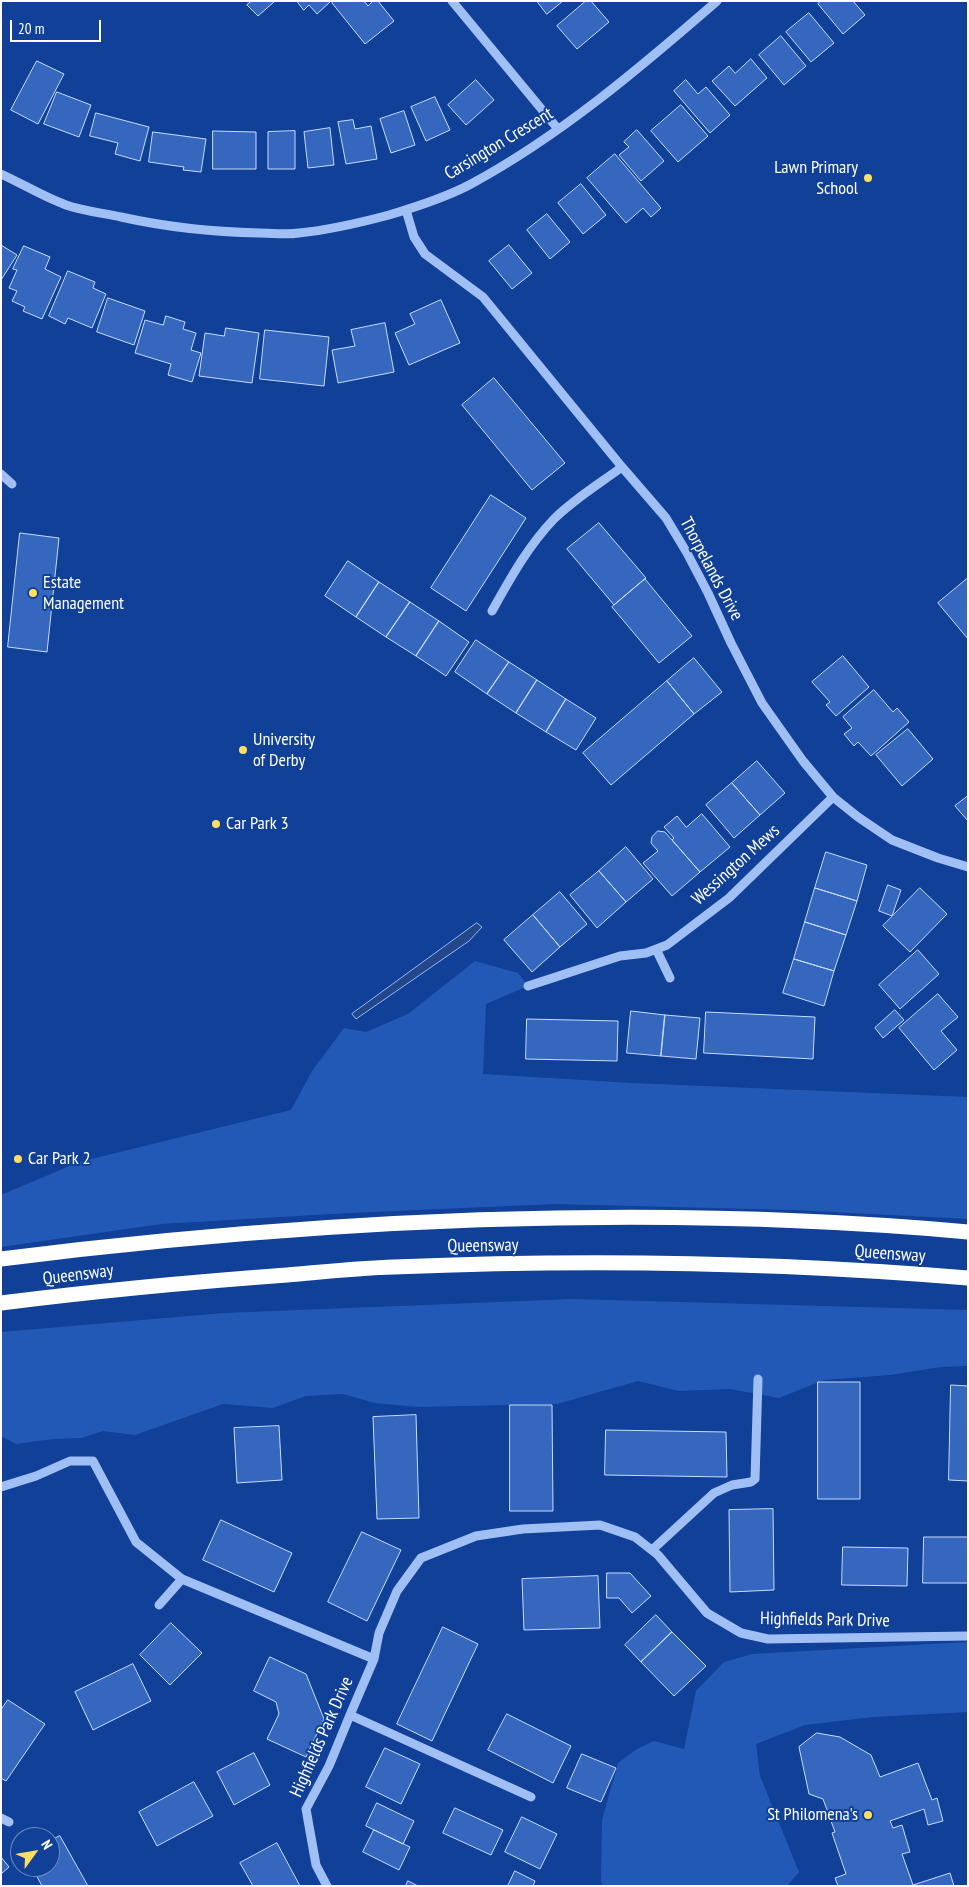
<!DOCTYPE html>
<style>
body{margin:0}
#map{position:relative;width:969px;height:1887px;overflow:hidden;background:#104097;font-family:"PT Sans Narrow",sans-serif}
canvas{display:block}
.frame{position:absolute;inset:0;border:2px solid #fff;pointer-events:none}
.north{position:absolute;left:10px;top:1827px;width:50px;height:50px;box-sizing:border-box;background:#104097;border:1px solid #708cc1;border-radius:50%;rotate:58deg;font-size:14px;font-weight:700;line-height:20px;text-align:center;color:#fff}
.north::after{content:'';display:block;margin:auto;width:18px;height:22px;background:#ffde63;clip-path:polygon(50% 0,100% 100%,50% 72%,0 100%)}
.scale{position:absolute;left:10px;top:20px;width:91px;height:22px;box-sizing:border-box;border:2px solid #fff;border-top:0;padding-left:6px;font-size:15px;line-height:18px;white-space:nowrap;color:#fff;-webkit-text-stroke:4px #104097;paint-order:stroke}
</style>
<div id="map">
<canvas width="969" height="1887"></canvas>
<div class="frame"></div>
<div class="north">N</div>
<div class="scale">20 m</div>
</div>
<script>
const g = document.querySelector('canvas').getContext('2d');
g.lineJoin = 'round';
function fillPath(path, color) { g.fillStyle = color; g.fill(path, 'evenodd'); }
function strokePath(path, color, width, dash) { g.strokeStyle = color; g.lineWidth = width; g.lineCap = dash ? 'butt' : 'round'; g.setLineDash(dash || []); g.stroke(path); }
function write(font, color, halo, rows, align = 'center') {
  g.font = font + ' "PT Sans Narrow",sans-serif'; g.lineWidth = 4; g.setLineDash([]); g.textBaseline = 'middle'; g.strokeStyle = halo; g.fillStyle = color; for (const [text, x, y, turn = 0] of rows) {
    g.save(); g.translate(x, y); g.rotate((+turn || 0) * Math.PI / 180); g.textAlign = isNaN(turn) ? turn : align; if (halo) g.strokeText(text, 0, 0); g.fillText(text, 0, 0); g.restore();
  }
}
const green = new Path2D(`
 M 475,961 L 518,973 L 528,986 L 486,1004 L 483,1074 L 632,1083 L 968,1097 L 968,1219 L 793,1210 L 555,1204 L 349,1213 L 161,1224 L 1,1247 L 1,1195 L 79,1162 L 291,1110 L 312,1071 L 344,1028 L 366,1032 L 408,1014 Z
 M 573,1299 L 968,1310 L 968,1366 L 941,1367 L 890,1375 L 824,1380 L 779,1398 L 730,1389 L 679,1391 L 638,1381 L 557,1404 L 417,1407 L 375,1403 L 343,1394 L 306,1396 L 273,1408 L 223,1404 L 135,1435 L 103,1431 L 82,1438 L 53,1439 L 16,1444 L 1,1436 L 1,1332 L 224,1313 Z
 M 968,1642 L 968,1712 L 873,1717 L 805,1725 L 756,1744 L 760,1776 L 799,1872 L 787,1886 L 603,1886 L 601,1881 L 602,1820 L 618,1763 L 637,1749 L 654,1741 L 684,1749 L 696,1691 L 724,1662 L 752,1654 Z`);
const water = new Path2D(`
 M 477,923 L 482,927 L 469,941 L 356,1019 L 352,1014 Z`);
const building = new Path2D(`
 M 252,1 L 275,1 L 258,16 L 247,5 Z
 M 297,1 L 331,1 L 317,14 L 309,5 L 304,10 Z
 M 334,1 L 364,1 L 368,6 L 373,1 L 378,1 L 394,21 L 365,44 L 332,3 Z
 M 537,1 L 563,1 L 547,14 Z
 M 586,1 L 591,1 L 609,22 L 577,49 L 557,26 Z
 M 821,1 L 853,1 L 865,15 L 843,34 L 818,4 Z
 M 809,13 L 834,43 L 811,62 L 786,32 Z
 M 781,36 L 806,66 L 784,85 L 759,55 Z
 M 751,59 L 767,78 L 735,106 L 712,81 L 729,66 L 735,73 Z
 M 37,61 L 64,74 L 38,124 L 11,110 Z
 M 476,80 L 494,100 L 466,125 L 448,105 Z
 M 686,80 L 698,94 L 706,87 L 730,115 L 710,133 L 674,91 Z
 M 57,92 L 91,105 L 79,137 L 44,124 Z
 M 435,97 L 450,130 L 426,141 L 411,107 Z
 M 681,105 L 708,136 L 678,162 L 651,131 Z
 M 404,111 L 415,145 L 391,153 L 380,119 Z
 M 96,113 L 149,127 L 140,161 L 115,154 L 118,143 L 90,136 Z
 M 353,120 L 355,129 L 371,126 L 377,159 L 346,164 L 338,122 Z
 M 330,128 L 334,165 L 308,168 L 304,132 Z
 M 637,130 L 664,161 L 641,181 L 619,155 L 629,147 L 624,142 Z
 M 213,131 L 256,132 L 256,169 L 213,169 Z
 M 295,131 L 295,169 L 268,169 L 268,132 Z
 M 153,132 L 206,139 L 201,172 L 183,170 L 184,167 L 149,162 Z
 M 615,154 L 661,208 L 651,217 L 643,208 L 626,223 L 587,178 Z
 M 581,184 L 606,215 L 583,234 L 558,203 Z
 M 547,214 L 570,242 L 550,259 L 527,230 Z
 M 1,245 L 17,255 L 1,280 Z
 M 509,245 L 532,273 L 512,289 L 489,261 Z
 M 24,246 L 50,257 L 45,269 L 61,277 L 42,319 L 23,311 L 25,307 L 12,301 L 17,291 L 9,288 L 17,270 L 13,269 Z
 M 68,271 L 95,282 L 93,288 L 106,294 L 92,328 L 68,318 L 65,324 L 49,316 Z
 M 108,298 L 145,311 L 134,345 L 97,332 Z
 M 441,300 L 460,343 L 409,365 L 395,333 L 415,324 L 410,314 Z
 M 166,316 L 185,322 L 183,329 L 196,333 L 191,350 L 201,353 L 192,382 L 168,375 L 171,364 L 135,353 L 145,320 L 163,325 Z
 M 385,323 L 394,372 L 338,383 L 332,350 L 355,346 L 351,330 Z
 M 226,328 L 259,333 L 252,383 L 199,376 L 205,333 L 224,336 Z
 M 265,330 L 329,337 L 324,386 L 260,379 Z
 M 494,378 L 565,463 L 532,490 L 462,405 Z
 M 491,495 L 526,518 L 466,611 L 431,588 Z
 M 599,523 L 646,578 L 614,605 L 567,549 Z
 M 20,533 L 59,538 L 47,652 L 8,647 Z
 M 348,561 L 379,582 L 356,617 L 325,596 Z
 M 968,578 L 968,639 L 938,603 Z
 M 645,579 L 692,636 L 659,663 L 612,607 Z
 M 379,582 L 410,602 L 386,637 L 356,617 Z
 M 410,602 L 439,621 L 416,656 L 386,637 Z
 M 439,621 L 469,642 L 446,676 L 416,656 Z
 M 476,640 L 509,662 L 487,694 L 455,672 Z
 M 843,656 L 869,687 L 836,716 L 826,705 L 830,702 L 812,682 Z
 M 694,658 L 722,692 L 694,714 L 667,681 Z
 M 509,662 L 537,680 L 516,713 L 487,694 Z
 M 537,680 L 566,699 L 546,732 L 516,713 Z
 M 667,681 L 694,714 L 611,785 L 583,753 Z
 M 874,690 L 893,712 L 897,708 L 909,722 L 871,756 L 858,742 L 854,746 L 844,734 L 852,728 L 843,717 Z
 M 566,699 L 596,718 L 576,750 L 546,732 Z
 M 908,729 L 933,759 L 902,786 L 876,755 Z
 M 757,761 L 785,793 L 760,815 L 732,783 Z
 M 732,783 L 760,815 L 734,838 L 706,805 Z
 M 968,796 L 968,821 L 955,806 Z
 M 702,814 L 730,847 L 700,872 L 672,840 L 674,838 L 664,827 L 677,816 L 686,827 Z
 M 658,831 L 665,832 L 700,872 L 672,896 L 643,863 L 658,851 L 651,843 L 652,837 Z
 M 626,847 L 653,879 L 626,902 L 599,871 Z
 M 826,852 L 867,865 L 857,901 L 815,888 Z
 M 599,871 L 626,902 L 597,928 L 570,895 Z
 M 888,885 L 901,890 L 892,916 L 879,911 Z
 M 815,888 L 857,901 L 846,935 L 805,922 Z
 M 920,888 L 947,914 L 910,952 L 883,926 Z
 M 560,892 L 587,924 L 560,947 L 533,915 Z
 M 533,915 L 560,947 L 532,972 L 504,940 Z
 M 805,922 L 846,935 L 834,971 L 794,959 Z
 M 918,950 L 939,974 L 900,1009 L 879,985 Z
 M 794,959 L 834,971 L 824,1006 L 783,993 Z
 M 938,994 L 958,1017 L 941,1031 L 957,1050 L 934,1070 L 899,1028 Z
 M 895,1010 L 904,1020 L 883,1038 L 875,1028 Z
 M 631,1011 L 665,1015 L 661,1056 L 627,1053 Z
 M 706,1012 L 815,1017 L 813,1059 L 704,1053 Z
 M 665,1015 L 700,1018 L 696,1059 L 661,1056 Z
 M 527,1019 L 618,1021 L 617,1061 L 526,1059 Z
 M 818,1382 L 860,1382 L 860,1499 L 818,1499 Z
 M 951,1385 L 968,1386 L 968,1481 L 949,1480 Z
 M 510,1405 L 552,1405 L 553,1511 L 510,1511 Z
 M 416,1415 L 419,1518 L 377,1519 L 373,1417 Z
 M 279,1426 L 282,1480 L 237,1483 L 234,1428 Z
 M 606,1430 L 726,1432 L 727,1477 L 605,1475 Z
 M 773,1509 L 774,1590 L 730,1592 L 729,1510 Z
 M 221,1520 L 292,1553 L 274,1592 L 203,1560 Z
 M 362,1532 L 401,1550 L 367,1621 L 328,1602 Z
 M 924,1537 L 968,1537 L 968,1583 L 923,1583 Z
 M 843,1547 L 908,1548 L 907,1586 L 842,1585 Z
 M 607,1573 L 630,1573 L 651,1596 L 632,1613 L 619,1598 L 607,1598 Z
 M 598,1576 L 600,1628 L 524,1630 L 522,1579 Z
 M 656,1615 L 672,1632 L 641,1662 L 625,1645 Z
 M 171,1623 L 202,1653 L 170,1685 L 140,1655 Z
 M 443,1627 L 478,1644 L 432,1741 L 397,1724 Z
 M 672,1632 L 706,1666 L 674,1696 L 641,1662 Z
 M 270,1657 L 306,1674 L 324,1719 L 306,1757 L 267,1739 L 279,1714 L 276,1702 L 254,1691 Z
 M 133,1664 L 151,1701 L 93,1730 L 75,1692 Z
 M 8,1700 L 45,1724 L 6,1781 L 1,1778 L 1,1710 Z
 M 507,1714 L 571,1746 L 553,1783 L 488,1750 Z
 M 817,1733 L 840,1737 L 871,1755 L 880,1777 L 918,1763 L 932,1800 L 937,1798 L 943,1821 L 928,1825 L 924,1809 L 890,1821 L 893,1828 L 902,1825 L 910,1852 L 902,1854 L 913,1885 L 950,1873 L 954,1886 L 838,1886 L 835,1878 L 846,1874 L 832,1833 L 835,1832 L 823,1799 L 809,1794 L 799,1747 Z
 M 385,1748 L 420,1764 L 401,1804 L 366,1787 Z
 M 254,1753 L 270,1785 L 234,1805 L 217,1772 Z
 M 582,1754 L 616,1768 L 601,1802 L 567,1788 Z
 M 194,1782 L 213,1816 L 157,1846 L 139,1812 Z
 M 377,1803 L 414,1821 L 403,1844 L 366,1826 Z
 M 455,1808 L 503,1830 L 491,1855 L 443,1833 Z
 M 522,1817 L 557,1834 L 540,1869 L 505,1852 Z
 M 374,1830 L 410,1847 L 399,1870 L 363,1852 Z
 M 60,1836 L 88,1886 L 42,1886 L 32,1867 L 50,1867 L 50,1841 Z
 M 277,1843 L 300,1886 L 253,1886 L 240,1863 Z
 M 1,1857 L 9,1867 L 1,1874 Z
 M 515,1871 L 535,1881 L 533,1886 L 508,1886 Z
 M 408,1881 L 418,1886 L 406,1886 Z`);
const minor = new Path2D(`
 M 452,1 L 558,129
 M 1,174 C 23,184 44,197 66,205 C 83,211 103,213 121,217 C 166,227 212,232 259,233 C 272,233 286,235 299,233 C 329,230 359,223 389,215 C 416,207 445,198 471,184 C 560,136 641,67 717,1
 M 406,210 L 414,237 L 425,254 L 483,297 L 622,467 L 666,518 L 687,553 L 708,593 L 731,643 L 762,703 L 803,761 L 833,797 L 858,817 L 892,840 L 938,858 L 968,867
 M 1,474 L 12,484
 M 492,611 C 510,579 528,546 554,519 C 574,499 599,484 622,467
 M 656,949 L 670,978
 M 528,986 L 620,956 L 646,953 L 667,945 L 729,898 L 833,797
 M 1,1487 L 36,1476 L 70,1461 L 93,1461 L 136,1542 L 182,1579
 M 652,1550 L 714,1493 L 732,1485 L 751,1482 L 755,1479 L 758,1379
 M 159,1605 L 182,1579 L 374,1659
 M 350,1715 L 531,1797
 M 1,1818 L 9,1822
 M 327,1886 L 316,1865 L 306,1809 L 329,1766 L 350,1715 L 374,1659 L 379,1633 L 397,1591 L 421,1558 L 476,1536 L 523,1529 L 600,1525 L 635,1537 L 658,1555 L 707,1613 L 741,1633 L 768,1639 L 968,1636`);
const highway = new Path2D(`
 M 1,1259 C 321,1219 646,1203 968,1232
 M 1,1303 C 96,1291 191,1282 287,1275 C 323,1272 358,1268 394,1267 C 585,1259 777,1262 968,1278`);
const markers = [
 [868,178,5,"#ffde63"],
 [33,593,5,"#ffde63"],
 [243,750,5,"#ffde63"],
 [216,824,5,"#ffde63"],
 [18,1159,5,"#ffde63"],
 [868,1815,5,"#ffde63"]
];
const streetNames = [
 ["Carsington Crescent",499,144,-31],
 ["Thorpelands Drive",711,569,62],
 ["Wessington Mews",736,865,-42],
 ["Queensway",483,1246,-1],
 ["Queensway",890,1254,4],
 ["Queensway",78,1275,-7],
 ["Highfields Park Drive",825,1620,1],
 ["Highfields Park Drive",322,1737,-66]
];
const poiNames = [
 ["Lawn Primary",858,168,"right"],
 ["School",858,189,"right"],
 ["Estate",43,583],
 ["Management",43,604],
 ["University",253,740],
 ["of Derby",253,761],
 ["Car Park 3",226,824],
 ["Car Park 2",28,1159],
 ["St Philomena's",858,1815,"right"]
];
fillPath(green, '#2359b6');
fillPath(water, '#234789');
strokePath(water, '#91b9f8', 1);
fillPath(building, '#3467bd');
strokePath(building, '#c8dcfe', 1);
strokePath(minor, '#a0bff4', 9);
strokePath(highway, '#fff', 15);
for (const [x, y, r, color] of markers) { const dot = new Path2D(); dot.arc(x, y, r, 0, 2 * Math.PI); g.fillStyle = color; g.fill(dot); strokePath(dot, '#104097', 2); }
write('18px', '#fff', '#104097', streetNames);
write('18px', '#fff', '#104097', poiNames, 'left');
</script>
